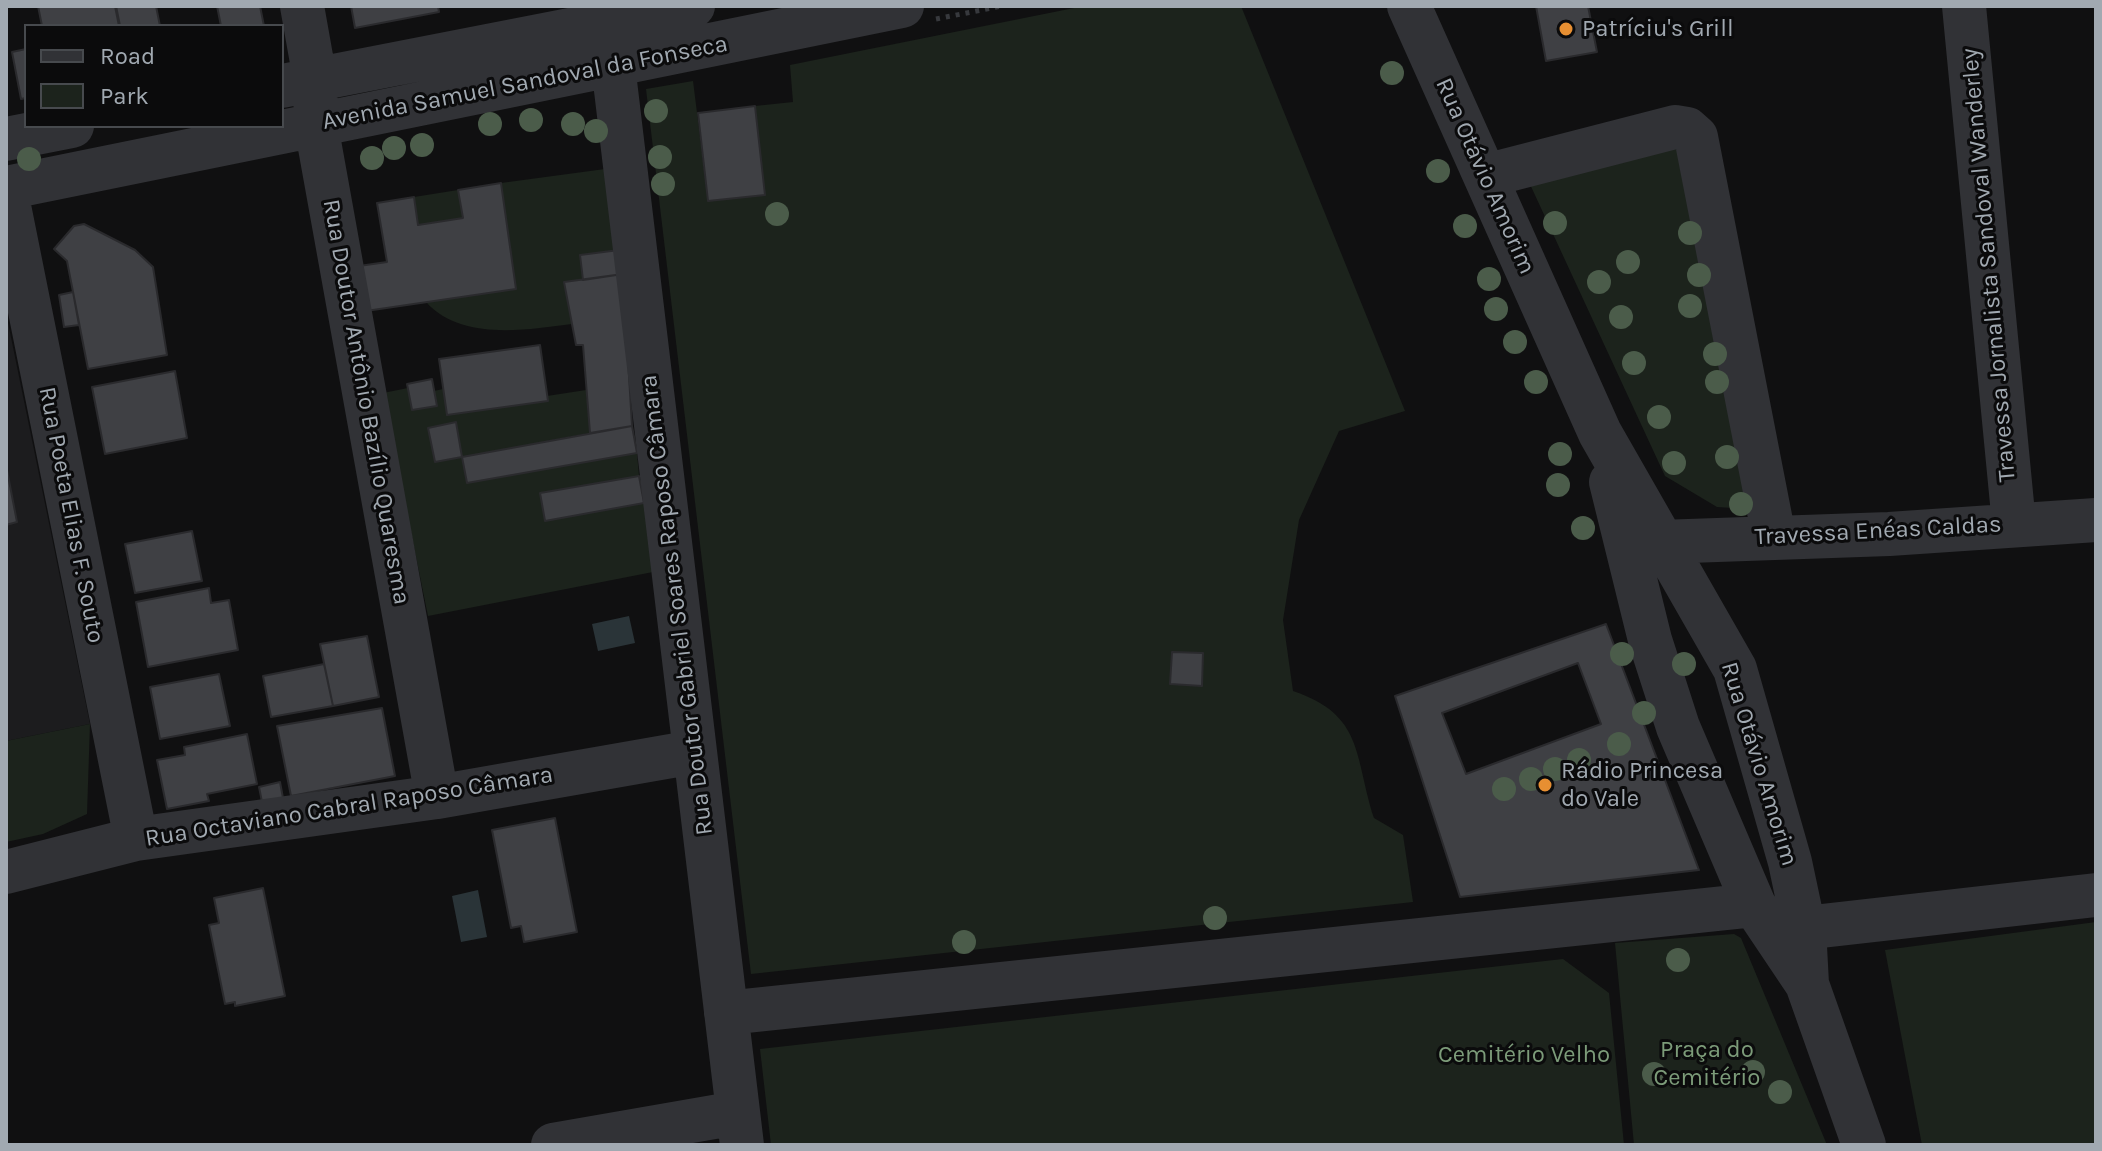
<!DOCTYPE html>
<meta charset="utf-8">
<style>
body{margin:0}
#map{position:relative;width:2102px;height:1151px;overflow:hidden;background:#101011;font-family:Karla,sans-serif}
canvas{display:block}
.frame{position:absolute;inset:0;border:8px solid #a1a9b1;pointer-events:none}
.legend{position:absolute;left:24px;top:24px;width:260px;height:104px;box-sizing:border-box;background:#0b0b0c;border:2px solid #474a4e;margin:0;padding:10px 14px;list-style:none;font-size:24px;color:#a1a9b1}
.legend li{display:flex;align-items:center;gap:16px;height:40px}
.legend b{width:40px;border:2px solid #474a4e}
</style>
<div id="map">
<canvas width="2102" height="1151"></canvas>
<div class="frame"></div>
<ul class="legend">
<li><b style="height:10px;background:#313236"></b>Road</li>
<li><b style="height:22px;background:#1c231c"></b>Park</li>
</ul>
</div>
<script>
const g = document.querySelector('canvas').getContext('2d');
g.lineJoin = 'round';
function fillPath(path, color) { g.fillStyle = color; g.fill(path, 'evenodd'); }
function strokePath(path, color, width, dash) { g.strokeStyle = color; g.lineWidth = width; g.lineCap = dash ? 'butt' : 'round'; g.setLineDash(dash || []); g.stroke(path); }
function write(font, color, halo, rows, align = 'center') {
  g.font = font + ' Karla,sans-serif'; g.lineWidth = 6; g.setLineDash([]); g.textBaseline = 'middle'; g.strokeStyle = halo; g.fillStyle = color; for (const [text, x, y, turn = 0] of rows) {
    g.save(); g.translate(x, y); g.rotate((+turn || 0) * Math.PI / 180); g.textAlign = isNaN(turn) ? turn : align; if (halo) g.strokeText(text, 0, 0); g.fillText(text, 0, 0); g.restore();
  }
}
const built = new Path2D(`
 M 6,313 L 90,724 L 6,741 Z`);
const green = new Path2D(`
 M 1084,6 L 1241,6 L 1405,411 L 1339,431 L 1299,520 L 1283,620 L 1293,691 C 1364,715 1354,755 1374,818 L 1403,835 L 1413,902 L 751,974 L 646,89 L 693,81 L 708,201 L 765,195 L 755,106 L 793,102 L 790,65 Z
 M 1687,134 L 1749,509 L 1717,507 L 1665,476 L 1522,167 Z
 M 605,169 L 619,250 L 580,255 L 583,280 L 564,283 L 572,324 C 525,330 461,341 426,302 L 516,289 L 501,183 Z
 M 458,190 L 463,218 L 418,225 L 414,197 Z
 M 408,388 L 412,410 L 436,406 L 434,391 L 443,389 L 448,415 L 547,401 L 547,396 L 586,390 L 590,433 L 463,457 L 467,482 L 637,453 L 639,476 L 540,494 L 545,521 L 644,503 L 653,572 L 428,616 L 383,393 ZM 456,423 L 462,457 L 435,462 L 428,428 Z
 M 90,724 L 87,814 L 43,834 L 6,842 L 6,741 Z
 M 2096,922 L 2096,1145 L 1922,1145 L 1885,950 Z
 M 1734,934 L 1741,938 L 1827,1145 L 1634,1145 L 1615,943 Z
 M 1563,959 L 1609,993 L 1624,1145 L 771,1145 L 760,1049 Z`);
const water = new Path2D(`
 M 629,616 L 635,643 L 598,651 L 592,624 Z
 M 478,890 L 487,937 L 461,942 L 452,896 Z`);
const building = new Path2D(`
 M 38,6 L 115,6 L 119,26 L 42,26 Z
 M 116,6 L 156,6 L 160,26 L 120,26 Z
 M 217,6 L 260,6 L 264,26 L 221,26 Z
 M 351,6 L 438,6 L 439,12 L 355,28 Z
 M 1536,6 L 1588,6 L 1597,52 L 1546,61 Z
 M 26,49 L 26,98 L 21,99 L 12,52 Z
 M 755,106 L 765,195 L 708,201 L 698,113 Z
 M 501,183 L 516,289 L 366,311 L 359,266 L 387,262 L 377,203 L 414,197 L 418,225 L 463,218 L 458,190 Z
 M 84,224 L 135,250 L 153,267 L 167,355 L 88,369 L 67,261 L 54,249 L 74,226 Z
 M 619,250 L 623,274 L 583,280 L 580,255 Z
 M 623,274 L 632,426 L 590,433 L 583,345 L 576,345 L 564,282 Z
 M 73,292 L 79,325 L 64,327 L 59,295 Z
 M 540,345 L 548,401 L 447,415 L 439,359 Z
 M 175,371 L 187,438 L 105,454 L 92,387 Z
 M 432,379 L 437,406 L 412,410 L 407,384 Z
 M 456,422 L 462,457 L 435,462 L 428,428 Z
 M 632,426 L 637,453 L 467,483 L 462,457 Z
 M 6,465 L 17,522 L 6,525 Z
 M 639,476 L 644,503 L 545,521 L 540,493 Z
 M 192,531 L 202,581 L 135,593 L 125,544 Z
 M 209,588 L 211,603 L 229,600 L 238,650 L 148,667 L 136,602 Z
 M 1606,624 L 1699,870 L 1460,897 L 1395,696 Z
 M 367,636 L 379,697 L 333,706 L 320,644 Z
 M 1172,652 L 1203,653 L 1202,686 L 1170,684 Z
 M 1578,663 L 1601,724 L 1466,774 L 1442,713 Z
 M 324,664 L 333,706 L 271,717 L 263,676 Z
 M 219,674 L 230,726 L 160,739 L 150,687 Z
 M 382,708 L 395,776 L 291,796 L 277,726 Z
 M 247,734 L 257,784 L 207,794 L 209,801 L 167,809 L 157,760 L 185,755 L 184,747 Z
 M 280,782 L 283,798 L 262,802 L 259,787 Z
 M 555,818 L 577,932 L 524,942 L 521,926 L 511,928 L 492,830 Z
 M 263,888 L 285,996 L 235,1006 L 235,1002 L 225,1004 L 209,925 L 219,923 L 214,898 Z`);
const path = new Path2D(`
 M 936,19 L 1002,6`);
const minor = new Path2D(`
 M 302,6 L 315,79 L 316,125 L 437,797
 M 1409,6 L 1600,433 L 1735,669 L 1790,862 L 1804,928 L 1807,984
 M 1964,6 L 2014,524
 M 613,65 L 742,1145
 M 282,86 L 693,6
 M 6,139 L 72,126
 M 1485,176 L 1675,127 L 1687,129 L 1696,137 L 1774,537
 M 6,188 L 902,6
 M 6,191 L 136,839
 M 1611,482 L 1650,640 L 1678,727 L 1754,905 L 1807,984 L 1864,1145
 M 1660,542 L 1889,534 L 2096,520
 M 6,872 L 136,839 L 437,797 L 694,752
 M 1804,928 L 2096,895
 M 726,1013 L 1754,905
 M 553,1145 L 737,1113`);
const trees = [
 [1392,73],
 [656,111],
 [531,120],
 [490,124],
 [573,124],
 [596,131],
 [422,145],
 [394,148],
 [660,157],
 [372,158],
 [29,159],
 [1438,171],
 [663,184],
 [777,214],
 [1555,223],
 [1465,226],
 [1690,233],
 [1628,262],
 [1699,275],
 [1489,279],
 [1599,282],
 [1690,306],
 [1496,309],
 [1621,317],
 [1515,342],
 [1715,354],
 [1634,363],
 [1536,382],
 [1717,382],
 [1659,417],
 [1560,454],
 [1727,457],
 [1674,463],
 [1558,485],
 [1741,504],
 [1583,528],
 [1622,654],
 [1684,664],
 [1644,713],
 [1619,744],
 [1579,760],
 [1555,769],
 [1531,779],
 [1504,789],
 [1215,918],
 [964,942],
 [1678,960],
 [1753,1072],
 [1654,1074],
 [1780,1092]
];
const markers = [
 [1566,29,8,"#e78f32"],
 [1545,785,8,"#e78f32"]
];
const poiNames = [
 ["Patríciu's Grill",1582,29],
 ["Rádio Princesa",1561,771],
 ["do Vale",1561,799]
];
const streetNames = [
 ["Avenida Samuel Sandoval da Fonseca",525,83,-11],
 ["Rua Otávio Amorim",1485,176,66],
 ["Travessa Jornalista Sandoval Wanderley",1989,265,-95],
 ["Rua Doutor Antônio Bazílio Quaresma",366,402,80],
 ["Rua Poeta Elias F. Souto",71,515,79],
 ["Travessa Enéas Caldas",1878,531,-3],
 ["Rua Doutor Gabriel Soares Raposo Câmara",677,605,-97],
 ["Rua Otávio Amorim",1759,764,73],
 ["Rua Octaviano Cabral Raposo Câmara",349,807,-9]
];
const parkNames = [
 ["Praça do",1707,1050],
 ["Cemitério",1707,1078],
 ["Cemitério Velho",1524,1055]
];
fillPath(built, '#1c1c1e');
fillPath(green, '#1c231c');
fillPath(water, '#2a3438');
fillPath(building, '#3f4044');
strokePath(building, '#2a2a2d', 2);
strokePath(path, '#37393d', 5, [4, 6]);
strokePath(minor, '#313236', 44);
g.fillStyle = '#4b5c4a';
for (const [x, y] of trees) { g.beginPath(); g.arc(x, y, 12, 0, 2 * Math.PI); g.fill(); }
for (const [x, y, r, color] of markers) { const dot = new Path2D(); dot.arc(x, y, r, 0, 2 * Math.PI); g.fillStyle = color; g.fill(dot); strokePath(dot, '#0b0b0c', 3); }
write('24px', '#a1a9b1', '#0b0b0c', poiNames, 'left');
write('24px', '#a1a9b1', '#0b0b0c', streetNames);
write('24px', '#7c9b79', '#0b0b0c', parkNames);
</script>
